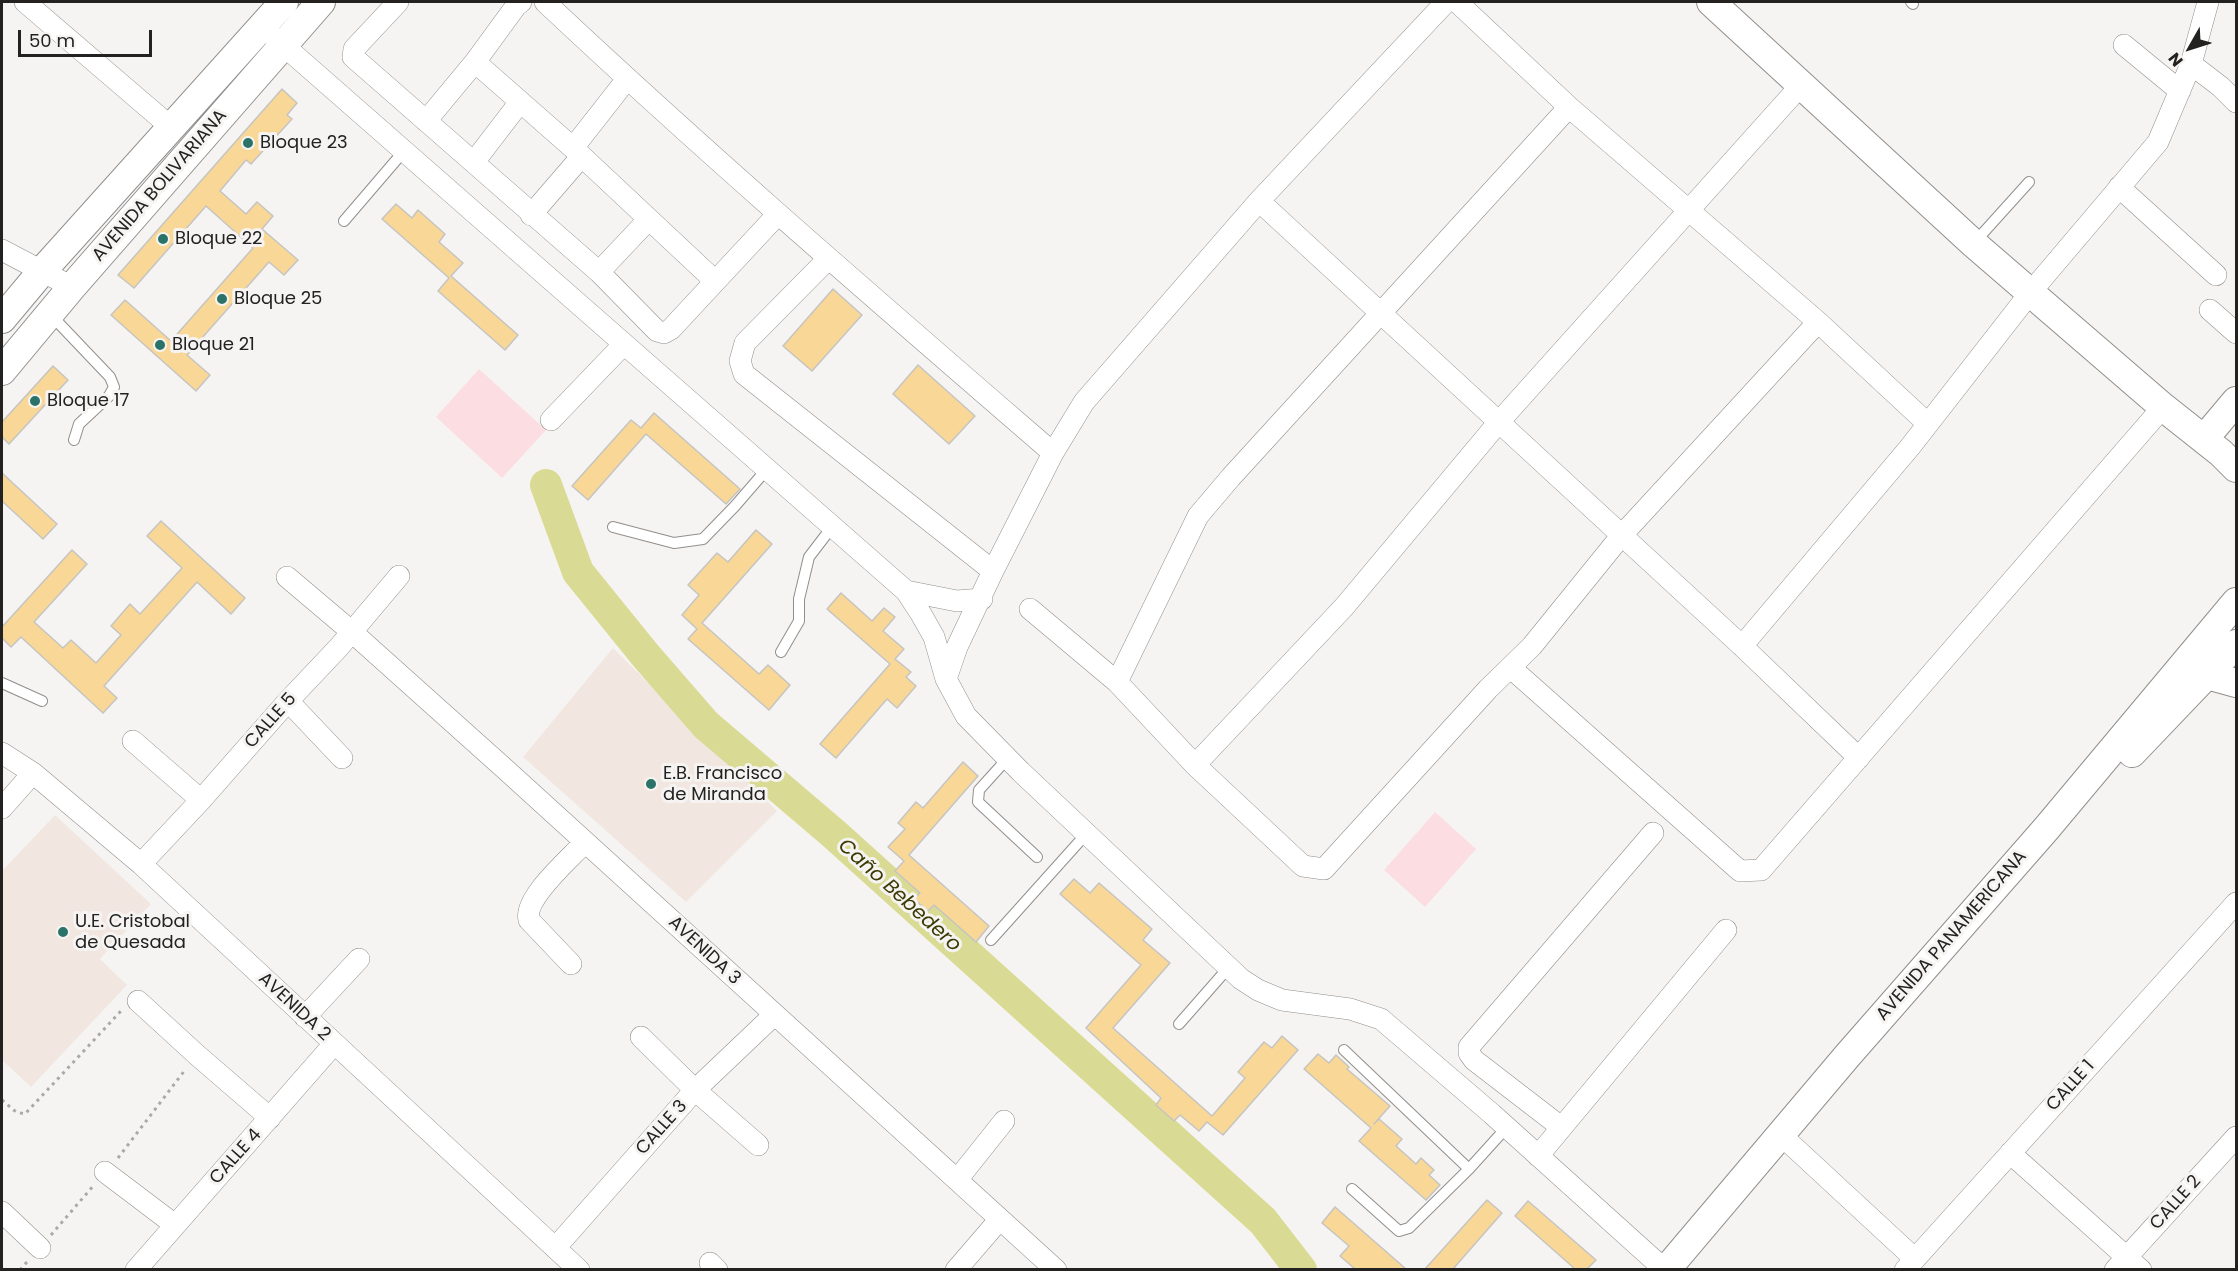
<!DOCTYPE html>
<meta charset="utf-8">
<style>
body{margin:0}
#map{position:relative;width:2238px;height:1271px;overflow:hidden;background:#f6f4f2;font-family:Poppins,sans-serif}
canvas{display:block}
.frame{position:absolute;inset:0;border:3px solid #232221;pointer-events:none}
.north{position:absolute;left:2160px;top:18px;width:60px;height:60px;-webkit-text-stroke:4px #f6f4f2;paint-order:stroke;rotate:231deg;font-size:16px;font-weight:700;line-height:24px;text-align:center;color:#232221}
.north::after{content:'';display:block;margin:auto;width:21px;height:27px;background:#232221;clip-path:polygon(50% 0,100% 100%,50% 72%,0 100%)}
.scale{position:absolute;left:18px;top:30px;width:134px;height:27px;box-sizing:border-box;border:3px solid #232221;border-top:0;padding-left:8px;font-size:18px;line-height:21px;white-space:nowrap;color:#232221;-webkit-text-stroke:4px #f6f4f2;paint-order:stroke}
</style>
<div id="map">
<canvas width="2238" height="1271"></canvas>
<div class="frame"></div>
<div class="north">N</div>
<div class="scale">50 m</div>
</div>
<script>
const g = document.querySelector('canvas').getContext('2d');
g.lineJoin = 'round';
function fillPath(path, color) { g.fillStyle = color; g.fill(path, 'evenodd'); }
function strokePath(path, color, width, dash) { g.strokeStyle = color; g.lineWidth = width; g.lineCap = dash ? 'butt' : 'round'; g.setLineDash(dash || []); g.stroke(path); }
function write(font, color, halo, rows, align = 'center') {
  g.font = font + ' Poppins,sans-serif'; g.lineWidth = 6; g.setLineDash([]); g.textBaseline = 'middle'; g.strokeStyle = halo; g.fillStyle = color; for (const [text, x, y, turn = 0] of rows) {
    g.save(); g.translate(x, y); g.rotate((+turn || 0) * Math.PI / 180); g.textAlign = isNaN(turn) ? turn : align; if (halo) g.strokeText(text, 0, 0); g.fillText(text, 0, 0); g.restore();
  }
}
const built = new Path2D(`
 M 613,648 L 777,811 L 686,902 L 523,757 Z
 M 55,815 L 151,904 L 100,959 L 127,985 L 31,1087 L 2,1060 L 2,871 Z`);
const green = new Path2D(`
 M 479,369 L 546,430 L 502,478 L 436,417 Z
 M 1435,812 L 1476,849 L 1425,907 L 1384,870 Z`);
const river = new Path2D(`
 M 546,485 L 578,572 L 646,656 L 706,725 L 834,834 L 1263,1221 L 1301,1270`);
const building = new Path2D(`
 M 282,89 L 297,103 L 287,115 L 292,119 L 251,164 L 246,160 L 220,191 L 246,214 L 257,202 L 273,216 L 262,229 L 298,260 L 284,275 L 269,262 L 187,355 L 210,375 L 196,391 L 111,315 L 125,300 L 171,341 L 253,248 L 206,206 L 134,288 L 118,275 Z
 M 396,204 L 412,218 L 418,210 L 445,234 L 439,242 L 463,263 L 451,276 L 518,335 L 505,350 L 438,291 L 449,278 L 382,219 Z
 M 833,289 L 862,315 L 812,371 L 783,346 Z
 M 918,365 L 975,416 L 949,444 L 893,394 Z
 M 53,366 L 68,380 L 9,444 L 2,437 L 2,422 Z
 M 654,413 L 740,489 L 726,504 L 646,434 L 588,500 L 572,486 L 631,420 L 641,428 Z
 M 2,473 L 57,524 L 43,539 L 2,501 Z
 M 161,521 L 245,598 L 231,614 L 197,582 L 104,686 L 117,698 L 103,713 L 21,637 L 11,647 L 2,638 L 2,627 L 72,550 L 87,564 L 34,622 L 63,648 L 71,640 L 96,663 L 121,635 L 111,626 L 130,604 L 140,614 L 182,568 L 147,536 Z
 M 756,530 L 772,544 L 702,623 L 759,674 L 768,665 L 790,685 L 769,710 L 688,639 L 697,629 L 682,615 L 699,595 L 688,585 L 717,553 L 728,562 Z
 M 841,593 L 872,621 L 884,608 L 895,617 L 883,631 L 904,649 L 895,659 L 911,672 L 906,677 L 916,686 L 897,708 L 887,699 L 836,758 L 820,744 L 890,664 L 827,609 Z
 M 963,762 L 978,776 L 909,855 L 989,926 L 976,942 L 934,905 L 928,911 L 914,899 L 920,893 L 895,871 L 904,861 L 888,847 L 905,829 L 898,823 L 916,802 L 923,808 Z
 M 1074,879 L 1090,893 L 1099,883 L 1152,929 L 1143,940 L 1170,963 L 1113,1028 L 1212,1116 L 1245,1078 L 1238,1072 L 1264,1042 L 1272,1048 L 1282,1036 L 1298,1050 L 1223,1135 L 1207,1122 L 1199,1131 L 1180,1115 L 1174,1121 L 1156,1105 L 1161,1098 L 1086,1028 L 1141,965 L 1060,894 Z
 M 1318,1054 L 1329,1063 L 1336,1055 L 1349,1067 L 1347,1069 L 1390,1106 L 1374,1124 L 1379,1119 L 1402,1139 L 1396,1146 L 1416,1164 L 1421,1158 L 1434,1170 L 1429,1175 L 1440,1185 L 1426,1200 L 1359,1141 L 1371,1128 L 1304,1069 Z
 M 1487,1200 L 1502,1213 L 1453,1269 L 1425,1269 Z
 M 1528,1201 L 1596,1260 L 1587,1269 L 1575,1269 L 1515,1216 Z
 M 1335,1207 L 1406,1269 L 1355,1269 L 1340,1256 L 1349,1246 L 1322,1223 Z`);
const path = new Path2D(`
 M 2,1100 L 16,1112 L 25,1114 L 121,1011
 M 118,1158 L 185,1070
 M 51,1235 L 94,1185
 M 20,1270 L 27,1262`);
const lane = new Path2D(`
 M 1911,2 L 1913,4
 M 344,221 L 404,151
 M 1974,243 L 2029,182
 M 50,314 L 110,377 L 114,387 L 109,396 L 79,424 L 74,440
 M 613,527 L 674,543 L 703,539 L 735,506 L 767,469
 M 781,652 L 799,621 L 799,599 L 809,557 L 832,527
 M 2,683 L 42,701
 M 1007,759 L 979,790 L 978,802 L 1037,857
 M 991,940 L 1087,833
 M 1179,1024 L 1229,967
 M 1344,1050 L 1469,1169
 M 1352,1189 L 1399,1231 L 1409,1228 L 1469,1169 L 1507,1127`);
const street = new Path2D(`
 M 25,2 L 172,128
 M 398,2 L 354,49 L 353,57 L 599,272 L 657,331 L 664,333 L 671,329 L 778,214
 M 545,2 C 710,157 882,305 1053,453
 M 1457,2 L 1569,107 L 1818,322 L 1928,424
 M 274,37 L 906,591 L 921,614 L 934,637 L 946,679 L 966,716 L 1021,772 L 1241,979 L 1258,990 L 1282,1000 L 1350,1009 L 1381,1019 L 1492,1114 L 1665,1270
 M 2124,45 L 2180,91
 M 475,62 L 573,148 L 715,281
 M 2191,64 L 2221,87 L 2236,102
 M 426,121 L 475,62 L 516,6 L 521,2
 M 573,148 L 627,79
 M 474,162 L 520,102
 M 2119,187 L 2216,275
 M 1259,201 L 1742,646 L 1859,758
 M 531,215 L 581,157
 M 2,250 L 72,287
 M 828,259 L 745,343 L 740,361 L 744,374 L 993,571
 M 599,272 L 649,219
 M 2210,310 L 2236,333
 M 551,420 L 624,344
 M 287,577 L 352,632 L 505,769 L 1056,1270
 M 906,591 L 957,601 L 982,599
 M 1030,609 L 1117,682 L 1195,765 L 1303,866 L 1324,869 L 1488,689 L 1532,646 L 1621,536 L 1818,322
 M 1742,646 L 1910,447 L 2030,293 L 2158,142 L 2191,64 L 2208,2
 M 1511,668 L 1740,871 L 1761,870 L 2163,407
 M 946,679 L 957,647 L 993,571 L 1053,453 L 1084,402 L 1259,201 L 1446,2
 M 1117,682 L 1198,516 L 1231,477 L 1569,107
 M 288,701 L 342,758
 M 133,741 L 201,800
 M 2,753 L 33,773 L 141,864 L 579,1270
 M 1195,765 L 1344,607 L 1498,423 L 1802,84
 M 2,808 L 33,773
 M 141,864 L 201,800 L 288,701 L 339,647 L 399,576
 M 571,964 L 529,920 C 523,898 570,859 585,842
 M 138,1001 L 197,1055 L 270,1118
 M 305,1017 L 359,959
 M 641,1037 L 695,1090 L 758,1145
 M 1561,1127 L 1474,1060 L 1469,1053 L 1469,1047 L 1653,833
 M 1781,1135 L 1915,1259
 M 2010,1153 L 2141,1270
 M 1538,1156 L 1726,930
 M 105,1172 L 175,1225
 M 957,1180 L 1004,1121
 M 2,1212 L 40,1248
 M 556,1247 L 695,1090 L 774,1015
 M 710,1263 L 717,1270
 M 136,1270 L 334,1044
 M 956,1270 L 1000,1219
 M 1905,1270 L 2236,903
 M 2115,1270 L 2236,1137`);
const secondary = new Path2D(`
 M 1711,2 L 1974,244 L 2163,407 L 2221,453 L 2236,468
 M 2,319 L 43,270 L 284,2
 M 2,371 L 72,287 L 321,2
 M 2204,439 L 2236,401
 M 2207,675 L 2236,683
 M 2132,753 L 2236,644
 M 1666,1270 L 1848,1055 L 2046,829 L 2236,602`);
const markers = [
 [248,143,6,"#2b7269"],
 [163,239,6,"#2b7269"],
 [222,299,6,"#2b7269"],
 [160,345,6,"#2b7269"],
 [35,401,6,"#2b7269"],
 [651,784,6,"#2b7269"],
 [63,932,6,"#2b7269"]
];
const poiNames = [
 ["Bloque 23",260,143],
 ["Bloque 22",175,239],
 ["Bloque 25",234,299],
 ["Bloque 21",172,345],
 ["Bloque 17",47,401],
 ["E.B. Francisco",663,774],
 ["de Miranda",663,795],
 ["U.E. Cristobal",75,922],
 ["de Quesada",75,943]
];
const streetNames = [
 ["AVENIDA BOLIVARIANA",160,186,-49],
 ["CALLE 5",271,721,-48],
 ["AVENIDA PANAMERICANA",1952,936,-49],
 ["AVENIDA 3",704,951,43],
 ["AVENIDA 2",294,1007,43],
 ["CALLE 1",2071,1086,-48],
 ["CALLE 3",662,1128,-48],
 ["CALLE 4",236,1157,-48],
 ["CALLE 2",2176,1203,-48]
];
const waterNames = [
 ["Caño Bebedero",899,896,42]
];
fillPath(built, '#f1e7e0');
fillPath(green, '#fcdee2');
strokePath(river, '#d9db94', 32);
fillPath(building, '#f9d897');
strokePath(building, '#c5c4c1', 1.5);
strokePath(lane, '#918f8d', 12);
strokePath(street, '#918f8d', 22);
strokePath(secondary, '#918f8d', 30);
strokePath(path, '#aaa9a7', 3, [3, 4.5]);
strokePath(lane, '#fff', 10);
strokePath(street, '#fff', 21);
strokePath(secondary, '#fff', 28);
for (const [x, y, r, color] of markers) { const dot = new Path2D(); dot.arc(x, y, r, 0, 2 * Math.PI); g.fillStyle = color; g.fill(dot); strokePath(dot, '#f6f4f2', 2); }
write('18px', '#232221', '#f6f4f2', poiNames, 'left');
write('18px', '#232221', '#f6f4f2', streetNames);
write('italic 20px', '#3c3b03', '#f6f4f2', waterNames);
</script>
